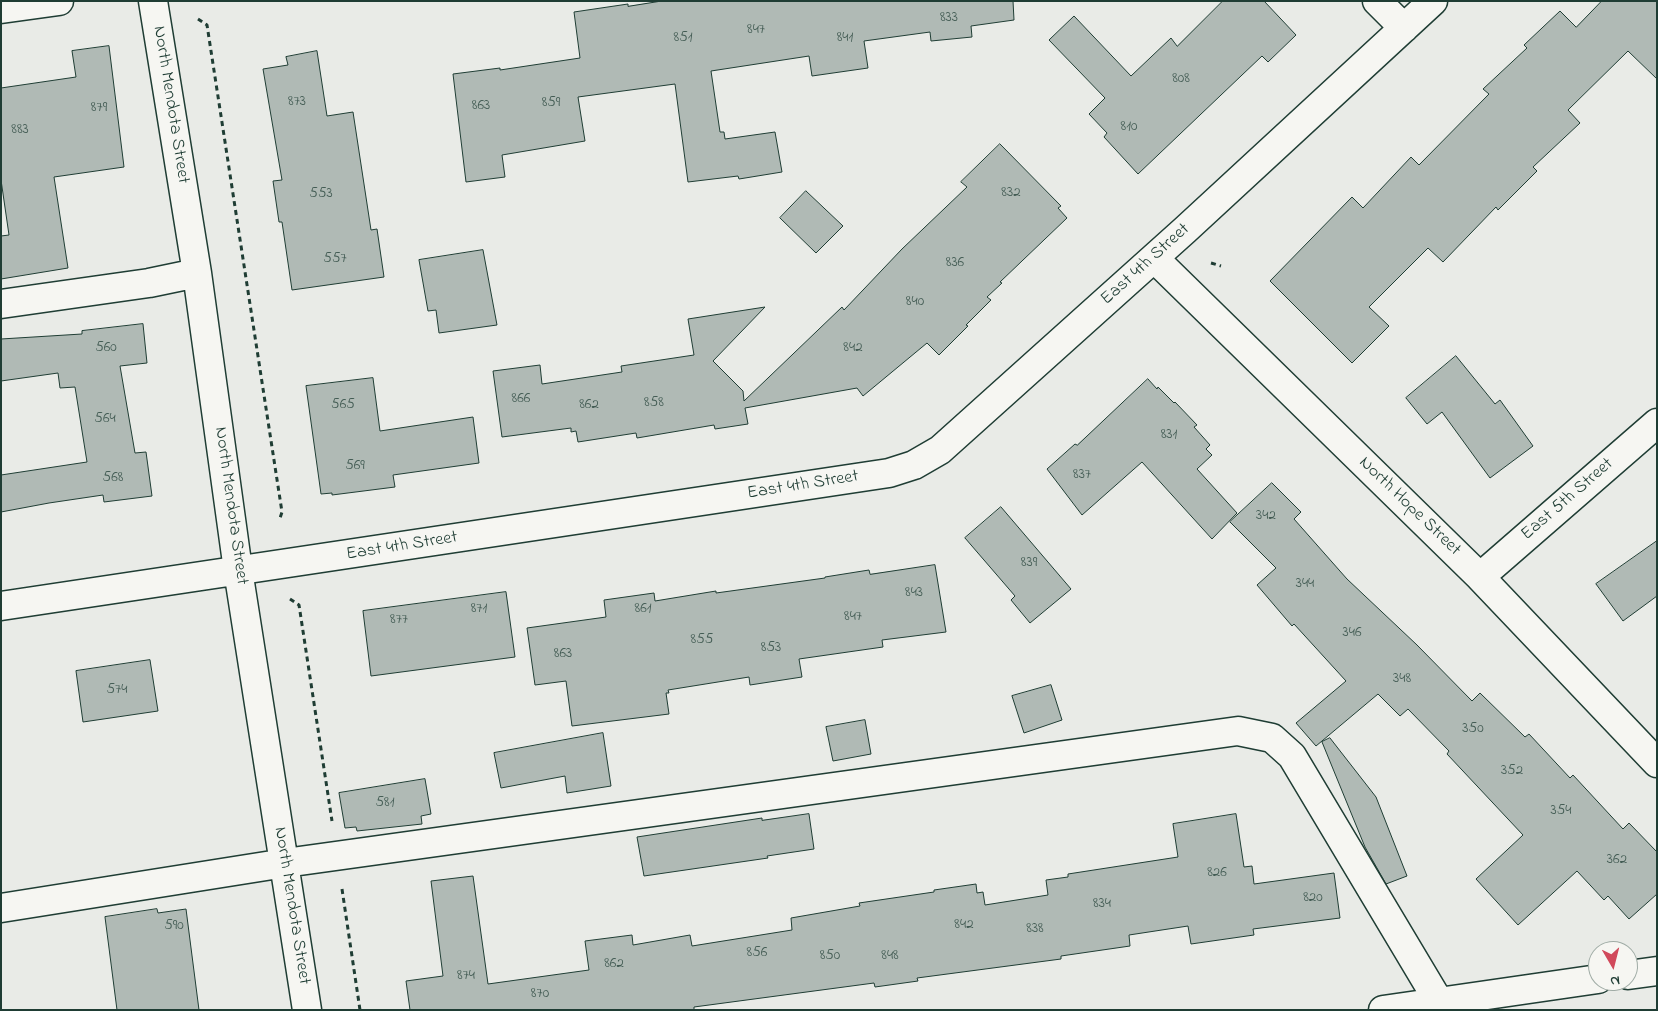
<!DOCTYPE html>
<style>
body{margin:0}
#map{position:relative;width:1658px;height:1011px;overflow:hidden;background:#e9ebe7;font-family:"Indie Flower",sans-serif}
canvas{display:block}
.frame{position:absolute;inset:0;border:2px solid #1f3d34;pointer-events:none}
.north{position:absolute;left:1588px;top:941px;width:50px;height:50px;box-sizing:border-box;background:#f6f6f2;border:1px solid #a0aca6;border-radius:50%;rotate:172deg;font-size:14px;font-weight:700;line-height:20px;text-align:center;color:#1f3d34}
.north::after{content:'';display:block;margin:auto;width:18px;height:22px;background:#d1495b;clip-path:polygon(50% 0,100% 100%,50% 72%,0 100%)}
</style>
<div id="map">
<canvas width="1658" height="1011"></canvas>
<div class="frame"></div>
<div class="north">N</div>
</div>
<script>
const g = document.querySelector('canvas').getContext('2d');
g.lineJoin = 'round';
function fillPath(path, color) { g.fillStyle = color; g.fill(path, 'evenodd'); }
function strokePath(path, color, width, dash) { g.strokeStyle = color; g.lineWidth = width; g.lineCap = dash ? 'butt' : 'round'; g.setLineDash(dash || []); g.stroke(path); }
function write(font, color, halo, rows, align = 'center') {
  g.font = font + ' "Indie Flower",sans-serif'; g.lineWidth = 4.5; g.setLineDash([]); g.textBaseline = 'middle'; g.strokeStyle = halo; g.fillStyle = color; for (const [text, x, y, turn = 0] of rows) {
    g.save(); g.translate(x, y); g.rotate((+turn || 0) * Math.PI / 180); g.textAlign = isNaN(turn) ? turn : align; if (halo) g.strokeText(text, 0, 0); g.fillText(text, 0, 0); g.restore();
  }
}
const building = new Path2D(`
 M 662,1 L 1013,1 L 1014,20 L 971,26 L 972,37 L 931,41 L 930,32 L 864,41 L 868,68 L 812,76 L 809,56 L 711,71 L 720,132 L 724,132 L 725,139 L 775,132 L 782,172 L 739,179 L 738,176 L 688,182 L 675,84 L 578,97 L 585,141 L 502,155 L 505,177 L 466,182 L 453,74 L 500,68 L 500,70 L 580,58 L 574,12 L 628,4 L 628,6 Z
 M 1223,1 L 1264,1 L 1296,35 L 1268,62 L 1262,56 L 1138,174 L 1104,137 L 1107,133 L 1089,114 L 1105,98 L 1049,40 L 1074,16 L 1131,76 L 1171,38 L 1177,46 Z
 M 1602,1 L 1657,1 L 1657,79 L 1628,51 L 1568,110 L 1580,123 L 1533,167 L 1537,171 L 1498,210 L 1496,207 L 1443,262 L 1428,248 L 1369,307 L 1389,326 L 1352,363 L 1270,281 L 1352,197 L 1363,208 L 1411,157 L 1419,165 L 1489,94 L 1483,89 L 1527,48 L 1524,45 L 1560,11 L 1576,27 Z
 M 109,46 L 124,167 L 54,177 L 68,268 L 1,279 L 1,236 L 9,235 L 1,180 L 1,88 L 76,77 L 72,51 Z
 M 317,51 L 327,116 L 353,112 L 371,230 L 377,229 L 384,277 L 292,290 L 282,222 L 279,222 L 273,181 L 282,180 L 263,69 L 288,65 L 286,57 Z
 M 1000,144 L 1061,206 L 1058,208 L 1067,218 L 1000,282 L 1002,283 L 987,297 L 991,300 L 966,325 L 968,326 L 939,355 L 927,343 L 863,396 L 857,388 L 745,408 L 748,424 L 715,429 L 714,425 L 637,438 L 636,433 L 578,442 L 576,431 L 571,432 L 571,428 L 502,437 L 493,371 L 540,365 L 542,384 L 622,372 L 621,366 L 694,355 L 688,319 L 765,307 L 713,361 L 743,391 L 744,401 L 842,307 L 844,310 L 902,249 L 967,187 L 961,182 Z
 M 806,191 L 843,226 L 816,253 L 780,218 Z
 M 483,250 L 497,325 L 439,333 L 436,310 L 428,311 L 419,260 Z
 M 143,324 L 147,363 L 120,366 L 135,453 L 146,452 L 152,496 L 104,502 L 103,495 L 49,503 L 1,512 L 1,475 L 87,462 L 75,387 L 60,388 L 58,373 L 1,381 L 1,339 L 82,334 L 82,331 Z
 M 1456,356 L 1495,404 L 1500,400 L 1533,446 L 1490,478 L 1442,412 L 1427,424 L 1406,398 Z
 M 373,378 L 380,431 L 473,417 L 479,463 L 393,475 L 395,487 L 332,495 L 332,493 L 321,494 L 306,386 Z
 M 1148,379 L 1157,389 L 1158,387 L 1174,403 L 1175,402 L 1197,425 L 1194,427 L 1210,445 L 1206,449 L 1212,455 L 1197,469 L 1237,513 L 1212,539 L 1142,462 L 1082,515 L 1047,469 L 1075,444 L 1077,445 Z
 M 1272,483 L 1301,512 L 1294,519 L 1347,579 L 1417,645 L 1472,701 L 1480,693 L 1525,737 L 1529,734 L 1570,778 L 1573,775 L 1623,829 L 1629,823 L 1657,852 L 1657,894 L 1629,919 L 1608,896 L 1604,900 L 1577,871 L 1518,925 L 1476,879 L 1523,835 L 1447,754 L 1449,751 L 1408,709 L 1400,716 L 1378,694 L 1316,746 L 1296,723 L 1346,681 L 1294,624 L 1292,626 L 1257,585 L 1276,568 L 1230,522 Z
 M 1001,507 L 1071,589 L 1030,623 L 1011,600 L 1015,596 L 965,538 Z
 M 1657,541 L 1657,596 L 1623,621 L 1596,584 Z
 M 935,565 L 946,632 L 882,640 L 883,647 L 799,659 L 802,677 L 750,685 L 749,677 L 668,690 L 669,693 L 666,693 L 669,714 L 572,726 L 566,681 L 535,685 L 527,628 L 606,617 L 604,600 L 654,593 L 655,601 L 716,591 L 716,593 L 825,578 L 825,577 L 869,570 L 870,574 Z
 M 506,592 L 515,657 L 371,676 L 363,611 Z
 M 150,660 L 158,711 L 83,722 L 76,671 Z
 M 1051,685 L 1062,720 L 1024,733 L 1012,696 Z
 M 865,720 L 871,754 L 833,761 L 826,727 Z
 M 603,733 L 611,786 L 567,793 L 565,776 L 501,788 L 494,753 Z
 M 1330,738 L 1376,797 L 1407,876 L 1386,884 L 1365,847 L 1322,742 Z
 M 425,779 L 431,814 L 421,816 L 422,824 L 357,831 L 356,827 L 345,828 L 339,793 Z
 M 809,814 L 814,849 L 767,856 L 768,858 L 644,876 L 637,837 L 762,818 L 762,820 Z
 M 1236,814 L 1244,867 L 1252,866 L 1254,884 L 1334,873 L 1340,918 L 1253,929 L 1254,935 L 1191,944 L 1188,926 L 1129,935 L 1130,946 L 1061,956 L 1061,959 L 917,978 L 918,981 L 875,987 L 874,983 L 694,1007 L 694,1010 L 410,1010 L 406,981 L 443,976 L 431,881 L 473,876 L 488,984 L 589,970 L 585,941 L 632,935 L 633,945 L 690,935 L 692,946 L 792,930 L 791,918 L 860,906 L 859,903 L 934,892 L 934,890 L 976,884 L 977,893 L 983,892 L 985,905 L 1048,895 L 1046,880 L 1068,877 L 1068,874 L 1178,857 L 1173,824 Z
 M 157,909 L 158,913 L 186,909 L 199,1010 L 117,1010 L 105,917 Z`);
const path = new Path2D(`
 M 198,19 L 207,25 L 282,512 L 279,521
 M 1211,263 L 1221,266
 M 290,599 L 299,605 L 332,821
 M 342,889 L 360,1010`);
const minor = new Path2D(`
 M 153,1 L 197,273 L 238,570 L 307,1010
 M 1377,1 L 1404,28
 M 1,9 L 59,1
 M 1154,258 L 1480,577 L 1657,763
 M 1,304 L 149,283 L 197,273
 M 1480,577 L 1657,423
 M 1,606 L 889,473 L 914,465 L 940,450 L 1185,230 L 1433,1
 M 1,908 L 285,863 L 1238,731 L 1272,738 L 1292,756 L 1439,1002
 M 1628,975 L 1657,971
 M 1383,1010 L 1598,979`);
const numberNames = [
 ["833",949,19],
 ["847",756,31],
 ["851",683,39],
 ["841",845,39],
 ["808",1181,80],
 ["873",297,103],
 ["859",551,104],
 ["863",481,107],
 ["879",99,109],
 ["810",1129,128],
 ["883",20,131],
 ["832",1011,194],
 ["553",321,195],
 ["557",335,260],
 ["836",955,264],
 ["840",915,303],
 ["560",106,349],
 ["842",853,349],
 ["866",521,400],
 ["858",654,404],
 ["565",343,406],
 ["862",589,406],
 ["564",105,420],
 ["831",1169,436],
 ["569",355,467],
 ["837",1082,476],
 ["568",113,479],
 ["342",1266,517],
 ["839",1029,564],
 ["344",1305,585],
 ["843",914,594],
 ["871",479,610],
 ["861",643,610],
 ["847",853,618],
 ["877",399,621],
 ["346",1352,634],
 ["855",702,641],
 ["853",771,649],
 ["863",563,655],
 ["348",1402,680],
 ["574",117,691],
 ["350",1473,730],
 ["352",1512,772],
 ["581",385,804],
 ["354",1561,812],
 ["362",1617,861],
 ["826",1217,874],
 ["820",1313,899],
 ["834",1102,905],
 ["842",964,926],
 ["590",174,927],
 ["838",1035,930],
 ["856",757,954],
 ["850",830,957],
 ["848",890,957],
 ["862",614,965],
 ["874",466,977],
 ["870",540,995]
];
const streetNames = [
 ["North Mendota Street",170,105,81],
 ["East 4th Street",1146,265,-42],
 ["East 4th Street",803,486,-9],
 ["East 5th Street",1568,500,-41],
 ["North Mendota Street",230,506,82],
 ["North Hope Street",1409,507,44],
 ["East 4th Street",402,547,-9],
 ["North Mendota Street",291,906,81]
];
fillPath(building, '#b0bab5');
strokePath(building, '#1f3d34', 1);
strokePath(minor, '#1f3d34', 31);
strokePath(path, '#1f3d34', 3, [5, 4]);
strokePath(minor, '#f6f6f2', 28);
write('15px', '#435c54', null, numberNames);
write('18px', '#1f3d34', '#f6f6f2', streetNames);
</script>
